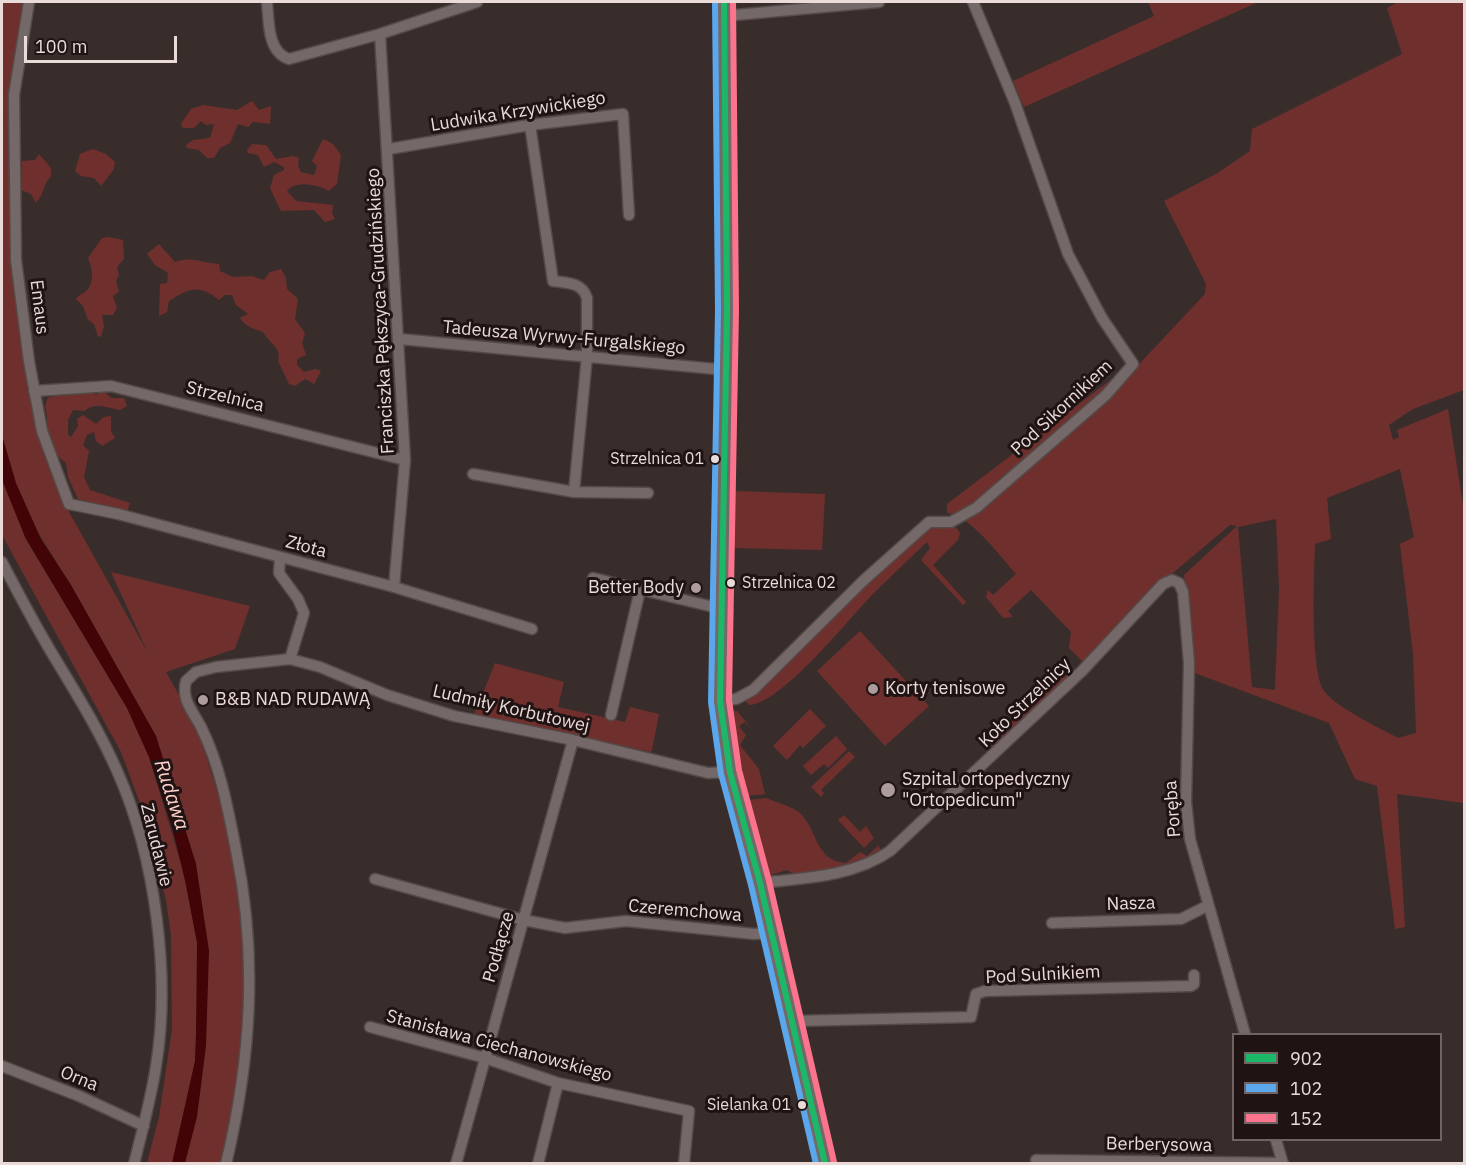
<!DOCTYPE html>
<meta charset="utf-8">
<style>
body{margin:0}
#map{position:relative;width:1466px;height:1165px;overflow:hidden;background:#392d2c;font-family:"IBM Plex Sans",sans-serif}
canvas{display:block}
.frame{position:absolute;inset:0;border:3px solid #eadad8;pointer-events:none}
.legend{position:absolute;left:1232px;top:1033px;width:210px;height:108px;box-sizing:border-box;background:#1f1413;border:2px solid #706362;margin:0;padding:8px 10px;list-style:none;font-size:18px;color:#eadad8}
.legend li{display:flex;align-items:center;gap:12px;height:30px}
.legend b{width:30px;border:2px solid #706362}
.scale{position:absolute;left:24px;top:36px;width:153px;height:27px;box-sizing:border-box;border:3px solid #eadad8;border-top:0;padding-left:8px;font-size:18px;line-height:21px;white-space:nowrap;color:#eadad8;-webkit-text-stroke:4px #1f1413;paint-order:stroke}
</style>
<div id="map">
<canvas width="1466" height="1165"></canvas>
<div class="frame"></div>
<ul class="legend">
<li><b style="height:8px;background:#1ab867"></b>902</li>
<li><b style="height:8px;background:#5aa8eb"></b>102</li>
<li><b style="height:8px;background:#fc738d"></b>152</li>
</ul>
<div class="scale">100 m</div>
</div>
<script>
const g = document.querySelector('canvas').getContext('2d');
g.lineJoin = 'round';
function fillPath(path, color) { g.fillStyle = color; g.fill(path, 'evenodd'); }
function strokePath(path, color, width, dash) { g.strokeStyle = color; g.lineWidth = width; g.lineCap = dash ? 'butt' : 'round'; g.setLineDash(dash || []); g.stroke(path); }
function write(font, color, halo, rows, align = 'center') {
  g.font = font + ' "IBM Plex Sans",sans-serif'; g.lineWidth = 6; g.setLineDash([]); g.textBaseline = 'middle'; g.strokeStyle = halo; g.fillStyle = color; for (const [text, x, y, turn = 0] of rows) {
    g.save(); g.translate(x, y); g.rotate((+turn || 0) * Math.PI / 180); g.textAlign = isNaN(turn) ? turn : align; if (halo) g.strokeText(text, 0, 0); g.fillText(text, 0, 0); g.restore();
  }
}
const green = new Path2D(`
 M 2,2 L 30,2 L 12,125 L 10,181 L 18,311 L 27,383 L 36,421 L 69,512 L 148,653 L 111,572 L 250,606 L 235,649 L 166,672 L 197,727 L 224,814 L 238,895 L 250,987 L 237,1095 L 224,1163 L 147,1163 L 159,1117 L 172,1029 L 171,935 L 166,900 L 144,814 L 121,752 L 2,535 L 2,456 L 4,446 L 2,435 ZM 37,531 L 71,585 L 156,736 L 196,864 L 181,864 L 149,757 L 127,708 L 25,538 ZM 185,880 L 198,881 L 209,951 L 190,1134 L 179,1138 L 195,1061 L 200,937 L 196,937 Z
 M 1148,2 L 1258,2 L 1024,107 L 1013,81 L 1154,16 Z
 M 1398,2 L 1464,2 L 1464,390 L 1413,409 L 1389,425 L 1393,440 L 1399,437 L 1397,430 L 1448,409 L 1464,511 L 1464,803 L 1397,794 L 1405,927 L 1395,929 L 1377,786 L 1355,779 L 1329,723 L 1192,672 L 1184,575 L 1237,526 L 1230,525 L 1167,578 L 1091,660 L 1082,661 L 1069,648 L 1071,632 L 1031,590 L 1008,611 L 1013,617 L 1003,618 L 986,597 L 988,590 L 993,595 L 1016,574 C 1001,557 969,514 947,513 L 947,504 L 1117,375 L 1127,377 L 1205,294 L 1206,284 L 1164,201 L 1216,174 L 1250,151 L 1252,129 L 1402,54 L 1387,8 ZM 1400,469 L 1414,537 L 1400,544 L 1413,654 L 1416,733 L 1398,738 C 1378,727 1337,708 1324,691 C 1310,672 1314,571 1315,544 L 1331,539 L 1327,498 ZM 1276,519 L 1279,588 L 1275,690 L 1252,687 L 1238,527 Z
 M 252,101 L 259,110 L 271,106 L 270,124 L 253,122 L 248,127 L 238,124 L 230,143 L 220,148 L 214,158 L 207,158 L 199,150 L 187,148 L 186,145 L 193,140 L 210,138 L 214,124 L 206,125 L 201,121 L 194,128 L 183,128 L 181,124 L 191,109 L 203,105 L 237,110 Z
 M 323,139 L 333,144 L 341,155 L 337,184 L 329,191 C 318,184 295,180 287,191 L 296,201 L 333,205 L 332,213 L 335,219 L 325,222 L 314,210 L 281,211 L 270,188 L 274,175 L 284,170 L 284,167 L 274,162 L 264,167 L 258,155 L 248,153 L 247,150 L 252,144 L 266,145 L 276,159 L 293,156 L 299,158 L 298,166 L 301,172 L 314,175 L 317,166 L 312,161 Z
 M 93,149 L 106,154 L 115,162 L 114,169 L 101,186 L 94,178 L 81,176 L 75,171 L 80,154 Z
 M 39,154 L 51,168 L 51,176 C 43,184 44,195 36,203 L 31,194 L 21,190 L 22,161 L 35,160 Z
 M 109,237 L 123,240 L 124,259 L 117,267 L 119,275 L 116,281 L 119,292 L 113,296 L 117,308 L 113,315 L 102,315 L 104,326 L 101,336 L 98,337 L 94,324 L 88,320 L 83,306 L 76,299 C 79,294 84,294 87,290 C 95,282 92,267 88,258 L 102,238 Z
 M 159,244 L 175,262 C 193,256 201,263 219,264 L 220,271 L 233,277 L 251,276 L 264,280 L 270,272 L 281,269 L 286,278 L 287,289 L 298,299 L 295,319 L 305,333 L 302,343 L 306,355 L 297,359 L 297,365 L 304,372 L 315,369 L 321,371 L 314,384 L 305,379 L 295,386 L 289,384 L 278,361 C 282,348 270,344 263,332 C 255,329 245,327 240,318 L 248,314 L 236,305 L 232,295 L 225,295 L 219,300 C 200,284 189,288 169,301 L 167,312 L 159,316 L 160,284 L 167,283 L 168,273 L 155,265 L 147,254 Z
 M 103,390 L 111,398 L 124,398 L 127,406 L 120,410 C 107,407 94,402 84,411 L 73,410 L 68,420 L 68,435 L 71,437 L 78,426 L 77,419 L 83,415 L 96,424 L 104,417 L 111,416 L 111,431 L 115,438 L 102,446 L 96,441 L 94,432 L 87,435 L 83,445 L 89,451 L 84,477 L 90,490 L 130,503 L 127,512 L 78,499 L 68,477 L 66,463 C 49,450 47,438 47,417 C 47,409 43,407 48,398 L 64,394 L 93,392 L 96,395 Z
 M 735,491 L 825,494 L 822,550 L 734,548 Z
 M 930,525 L 954,525 L 960,533 L 958,540 L 933,565 L 966,602 L 963,605 L 921,560 L 930,548 L 927,542 C 908,560 889,578 871,596 C 847,621 781,704 749,705 L 745,700 Z
 M 860,631 L 929,706 L 885,746 L 817,671 Z
 M 495,663 L 564,682 L 558,707 L 625,722 L 630,707 L 659,714 L 652,750 L 651,752 L 474,715 Z
 M 1068,665 L 1073,670 L 1071,680 L 992,753 L 986,744 Z
 M 810,709 L 826,726 L 803,748 L 800,745 L 787,760 L 773,746 Z
 M 734,711 L 737,711 L 752,729 L 745,722 L 739,726 L 746,735 L 740,745 L 759,769 L 765,794 L 746,796 L 738,760 Z
 M 836,736 L 847,749 L 828,768 L 824,764 L 811,775 L 803,766 Z
 M 849,751 L 855,757 L 821,790 L 824,793 L 821,797 L 811,787 Z
 M 767,798 C 778,804 791,805 801,814 C 817,830 816,862 846,863 L 860,852 L 867,856 L 879,845 L 881,853 C 860,862 807,885 787,870 L 770,875 L 766,872 L 747,800 Z
 M 844,815 L 860,832 L 866,826 L 874,838 L 864,848 L 838,820 Z`);
const water = new Path2D(`
 M 2,435 L 16,483 L 41,539 L 71,585 L 156,736 L 196,864 L 209,951 L 206,1046 L 197,1117 L 185,1163 L 172,1163 L 195,1061 L 196,1034 L 197,943 L 186,885 L 173,831 L 149,757 L 127,708 L 25,537 L 2,480 Z`);
const minor = new Path2D(`
 M 29,2 L 14,95 L 16,260 L 29,361 L 42,431 L 69,504 L 118,514 L 394,587 L 532,629
 M 267,2 C 269,21 267,52 289,59 L 380,34 L 477,2
 M 724,16 L 879,2
 M 380,34 L 405,460 L 394,587
 M 530,125 L 553,281 C 567,283 582,282 587,298 L 587,356 L 574,492
 M 389,149 L 530,125 L 623,114 L 629,215
 M 400,339 L 726,370
 M 34,391 L 111,386 L 405,460
 M 473,474 L 574,492 L 648,493
 M 280,558 L 279,573 L 298,599 L 304,613 L 290,659
 M 2,562 C 17,591 33,621 50,650 C 74,690 99,729 118,773 C 155,857 171,975 156,1066 C 151,1099 142,1131 134,1164
 M 593,578 L 722,609
 M 720,701 L 736,699 L 753,690 L 864,580 L 929,522 L 951,522 L 976,508 L 1106,395 L 1133,364 L 1102,318 L 1068,254 L 1015,103 L 973,2
 M 611,715 L 640,590
 M 375,879 L 524,920 L 565,928 L 626,921 L 754,934 L 772,933
 M 760,883 C 804,878 853,877 890,851 L 1082,671 L 1163,584 L 1172,580 L 1179,583 L 1183,592 L 1189,663 L 1186,802 L 1190,839 L 1245,1034
 M 1052,923 L 1181,919 L 1207,906
 M 793,1021 L 971,1017 L 976,994 L 985,991 L 1191,986 L 1194,984 L 1194,975
 M 370,1027 L 485,1058 L 558,1083 L 689,1111 L 684,1164
 M 2,1066 L 79,1096 L 144,1126
 M 1276,1140 L 1283,1164
 M 1036,1160 L 1283,1163
 M 226,1164 C 251,1059 258,957 236,850 C 228,809 220,765 201,727 C 193,711 181,700 186,681 L 196,672 L 216,667 L 290,659 L 320,667 L 387,695 L 454,716 L 573,740 L 708,773 L 730,772
 M 456,1164 L 573,740
 M 538,1164 L 558,1083`);
const tertiary = new Path2D(`
 M 724,2 L 727,310 L 720,701 L 730,772 L 760,883 L 825,1164`);
const bus1 = new Path2D(`
 M 724,2 L 727,310 L 720,701 L 730,772 L 760,883 L 825,1164`);
const bus2 = new Path2D(`
 M 715,2 L 718,310 L 711,702 L 721,774 L 751,885 L 816,1164`);
const bus3 = new Path2D(`
 M 733,2 L 736,310 L 729,700 L 739,770 L 769,881 L 834,1162`);
const markers = [
 [715,459,5,"#eadad8"],
 [731,583,5,"#eadad8"],
 [696,588,6,"#ac9d9c"],
 [873,689,6,"#ac9d9c"],
 [203,700,6,"#ac9d9c"],
 [888,790,8,"#ac9d9c"],
 [802,1105,5,"#eadad8"]
];
const busNames = [
 ["Strzelnica 01",704,459],
 ["Strzelnica 02",742,583,"left"],
 ["Sielanka 01",791,1105]
];
const streetNames = [
 ["Ludwika Krzywickiego",518,112,-9],
 ["Emaus",39,307,83],
 ["Franciszka Pększyca-Grudzińskiego",381,311,-93],
 ["Tadeusza Wyrwy-Furgalskiego",564,338,5],
 ["Strzelnica",225,397,14],
 ["Pod Sikornikiem",1062,408,-43],
 ["Złota",306,547,15],
 ["Koło Strzelnicy",1025,703,-44],
 ["Ludmiły Korbutowej",511,709,13],
 ["Poręba",1173,809,-94],
 ["Zarudawie",156,845,76],
 ["Nasza",1131,904,-2],
 ["Czeremchowa",685,911,5],
 ["Podłącze",499,947,-74],
 ["Pod Sulnikiem",1043,975,-3],
 ["Stanisława Ciechanowskiego",499,1046,15],
 ["Orna",79,1079,22],
 ["Berberysowa",1159,1145,1]
];
const poiNames = [
 ["Better Body",684,588,"right"],
 ["Korty tenisowe",885,689],
 ["B&B NAD RUDAWĄ",215,700],
 ["Szpital ortopedyczny",902,780],
 ["\"Ortopedicum\"",902,801]
];
const waterNames = [
 ["Rudawa",171,795,72]
];
fillPath(green, '#6f302d');
fillPath(water, '#430407');
strokePath(minor, '#544a48', 13);
strokePath(tertiary, '#544a48', 16);
strokePath(minor, '#746968', 10);
strokePath(tertiary, '#746968', 14);
strokePath(bus1, '#1ab867', 6);
strokePath(bus2, '#5aa8eb', 6);
strokePath(bus3, '#fc738d', 6);
for (const [x, y, r, color] of markers) { const dot = new Path2D(); dot.arc(x, y, r, 0, 2 * Math.PI); g.fillStyle = color; g.fill(dot); strokePath(dot, '#1f1413', 2); }
write('16px', '#eadad8', '#1f1413', busNames, 'right');
write('18px', '#eadad8', '#1f1413', streetNames);
write('18px', '#eadad8', '#1f1413', poiNames, 'left');
write('italic 20px', '#fed1cb', '#1f1413', waterNames);
</script>
